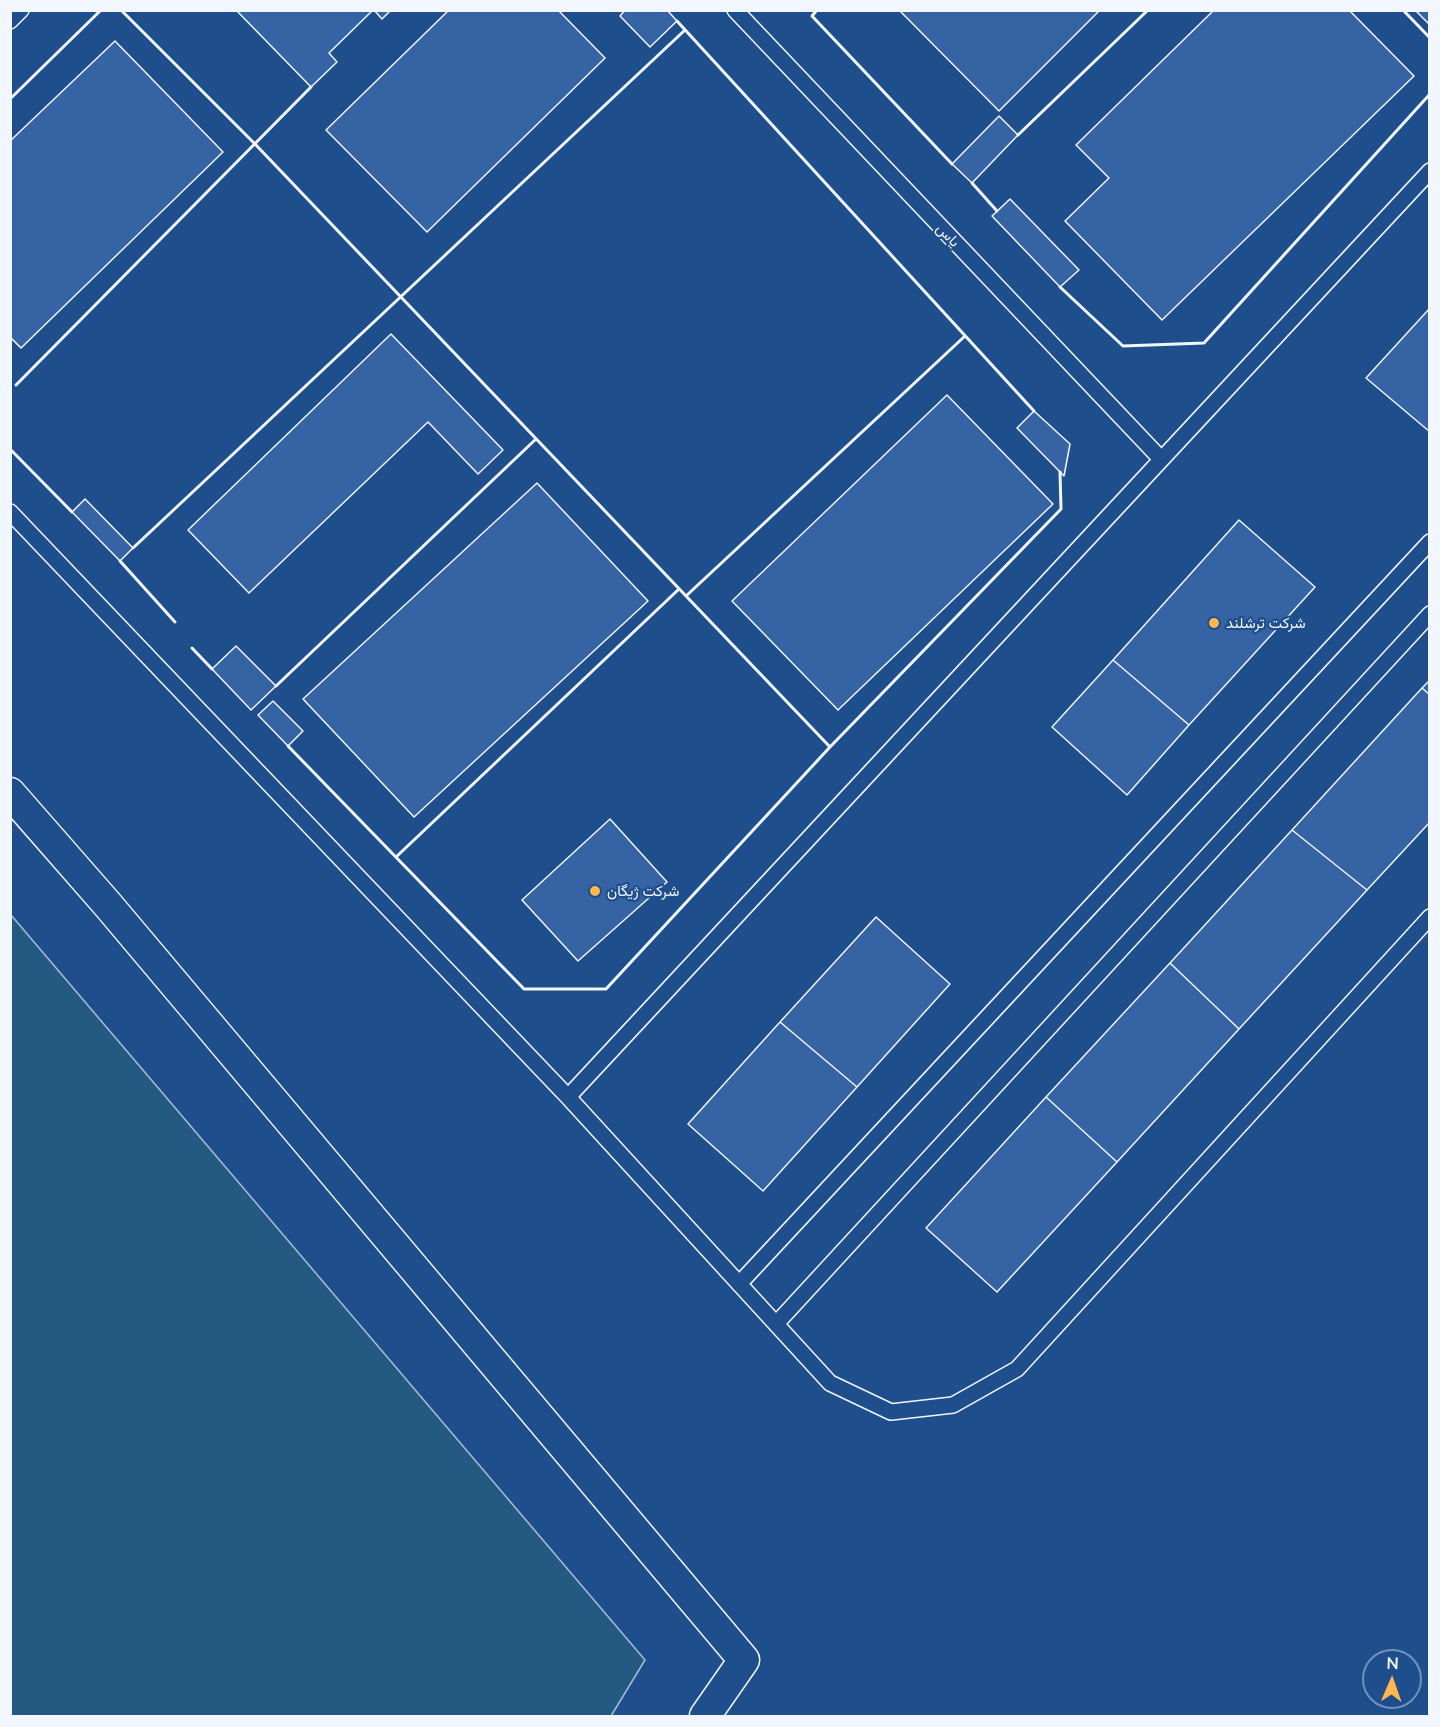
<!DOCTYPE html>
<meta charset="utf-8">
<style>
body{margin:0}
#map{position:relative;width:1440px;height:1727px;overflow:hidden;background:#1f4e8c;font-family:Lato,sans-serif}
canvas{display:block}
.frame{position:absolute;inset:0;border:12px solid #f2f6ff;pointer-events:none}
.north{position:absolute;left:1362px;top:1649px;width:60px;height:60px;box-sizing:border-box;background:#1f4e8c;border:2px solid #7391ba;border-radius:50%;rotate:2deg;font-size:16px;font-weight:700;line-height:24px;text-align:center;color:#f2f6ff}
.north::after{content:'';display:block;margin:auto;width:21px;height:27px;background:#ffb74d;clip-path:polygon(50% 0,100% 100%,50% 72%,0 100%)}
</style>
<div id="map">
<canvas width="1440" height="1727"></canvas>
<div class="frame"></div>
<div class="north">N</div>
</div>
<script>
const g = document.querySelector('canvas').getContext('2d');
g.lineJoin = 'round';
function fillPath(path, color) { g.fillStyle = color; g.fill(path, 'evenodd'); }
function strokePath(path, color, width, dash) { g.strokeStyle = color; g.lineWidth = width; g.lineCap = dash ? 'butt' : 'round'; g.setLineDash(dash || []); g.stroke(path); }
function write(font, color, halo, rows, align = 'center') {
  g.font = font + ' Lato,Vazirmatn,sans-serif'; g.lineWidth = 4.5; g.setLineDash([]); g.textBaseline = 'middle'; g.strokeStyle = halo; g.fillStyle = color; for (const [text, x, y, turn = 0] of rows) {
    g.save(); g.translate(x, y); g.rotate((+turn || 0) * Math.PI / 180); g.textAlign = isNaN(turn) ? turn : align; if (halo) g.strokeText(text, 0, 0); g.fillText(text, 0, 0); g.restore();
  }
}
const green = new Path2D(`
 M 11,915 L 645,1660 L 611,1716 L 11,1716 Z`);
const building = new Path2D(`
 M 236,10 L 373,10 L 329,53 L 337,62 L 311,87 Z
 M 374,10 L 391,10 L 382,19 Z
 M 449,10 L 558,10 L 605,58 L 427,232 L 326,130 Z
 M 625,10 L 667,10 L 677,21 L 650,47 L 620,16 Z
 M 903,10 L 1100,10 L 999,111 L 901,12 Z
 M 1214,10 L 1349,10 L 1414,76 L 1162,320 L 1065,221 L 1109,178 L 1076,145 Z
 M 1415,10 L 1430,10 L 1430,25 Z
 M 115,41 L 223,152 L 21,348 L 10,337 L 10,141 Z
 M 999,116 L 1018,135 L 972,183 L 952,164 Z
 M 1010,199 L 1079,270 L 1060,287 L 992,216 Z
 M 1430,308 L 1430,432 L 1366,378 Z
 M 391,334 L 503,450 L 478,474 L 428,422 L 249,593 L 188,530 Z
 M 947,395 L 1053,504 L 838,710 L 732,601 Z
 M 1034,411 L 1070,444 L 1064,476 L 1017,428 Z
 M 537,483 L 648,601 L 414,817 L 303,699 Z
 M 85,499 L 133,548 L 120,561 L 72,512 Z
 M 1239,520 L 1315,587 L 1189,725 L 1113,660 Z
 M 236,646 L 276,686 L 251,710 L 212,669 Z
 M 1113,660 L 1189,725 L 1127,795 L 1052,727 Z
 M 1430,680 L 1430,695 L 1422,688 Z
 M 1422,688 L 1430,695 L 1430,822 L 1367,890 L 1292,830 Z
 M 273,701 L 303,731 L 288,746 L 258,715 Z
 M 610,819 L 667,882 L 578,961 L 522,900 Z
 M 1292,830 L 1367,890 L 1239,1029 L 1170,963 Z
 M 876,917 L 950,984 L 857,1087 L 780,1022 Z
 M 1170,963 L 1239,1029 L 1117,1162 L 1046,1097 Z
 M 780,1022 L 857,1087 L 763,1191 L 688,1124 Z
 M 1046,1097 L 1117,1162 L 997,1292 L 926,1228 Z`);
const service = new Path2D(`
 M 735,10 L 1161,459
 M 10,21 L 21,10
 M 10,512 L 568,1097 L 830,1383 L 891,1412 L 953,1405 L 1017,1369 L 1430,917
 M 568,1097 L 1430,171
 M 739,1284 L 1430,542
 M 776,1324 L 1430,614`);
const minor = new Path2D(`
 M 10,793 L 108,905 L 744,1660 L 705,1716`);
const wall = new Path2D(`
 M 121,10 L 255,144 L 830,747
 M 817,10 L 812,16 L 952,164
 M 1403,10 L 1430,38
 M 677,21 L 1034,411
 M 10,99 L 101,10
 M 1018,135 L 1148,10
 M 972,183 L 997,211
 M 1060,287 L 1123,346 L 1204,343 L 1430,94
 M 16,385 L 311,87
 M 10,449 L 72,512
 M 133,548 L 685,30
 M 120,561 L 175,622
 M 686,596 L 965,336
 M 192,648 L 212,669
 M 276,686 L 536,439
 M 288,746 L 524,989 L 606,989 L 830,747 L 1061,509 L 1060,472
 M 396,857 L 679,589`);
const markers = [
 [1214,623,6,"#ffb74d"],
 [595,891,6,"#ffb74d"]
];
const streetNames = [
 ["یاس",948,235,46]
];
const poiNames = [
 ["شرکت ترشلند",1226,623],
 ["شرکت ژیگان",607,891]
];
fillPath(green, '#245a82');
strokePath(green, '#a8bbd7', 1.5);
fillPath(building, '#3563a3');
strokePath(building, '#f2f6ff', 1.5);
strokePath(service, '#f2f6ff', 18);
strokePath(minor, '#f2f6ff', 33);
strokePath(service, '#1f4e8c', 15);
strokePath(minor, '#1f4e8c', 30);
strokePath(wall, '#f2f6ff', 3);
for (const [x, y, r, color] of markers) { const dot = new Path2D(); dot.arc(x, y, r, 0, 2 * Math.PI); g.fillStyle = color; g.fill(dot); strokePath(dot, '#1f4e8c', 2); }
write('15px', '#f2f6ff', '#1f4e8c', streetNames);
write('15px', '#f2f6ff', '#1f4e8c', poiNames, 'left');
</script>
